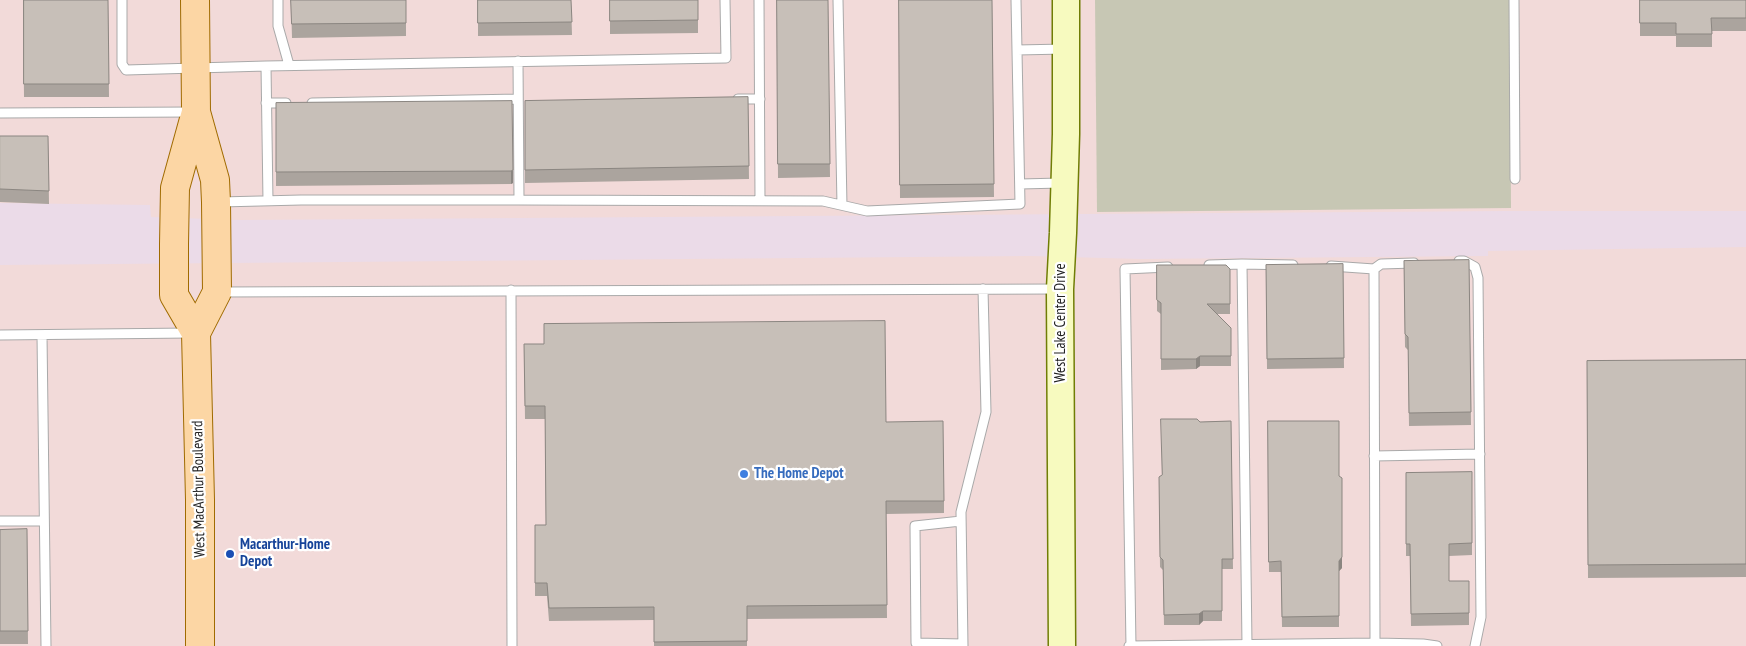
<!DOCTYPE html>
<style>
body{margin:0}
canvas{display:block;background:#f2efe9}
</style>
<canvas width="1746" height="646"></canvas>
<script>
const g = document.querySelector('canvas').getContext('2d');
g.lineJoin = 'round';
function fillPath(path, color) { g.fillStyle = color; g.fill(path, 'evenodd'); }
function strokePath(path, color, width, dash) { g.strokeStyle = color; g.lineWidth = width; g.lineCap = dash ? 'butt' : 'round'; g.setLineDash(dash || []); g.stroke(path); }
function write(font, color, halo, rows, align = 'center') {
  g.font = font + ' "PT Sans Narrow",sans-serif'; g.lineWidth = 4.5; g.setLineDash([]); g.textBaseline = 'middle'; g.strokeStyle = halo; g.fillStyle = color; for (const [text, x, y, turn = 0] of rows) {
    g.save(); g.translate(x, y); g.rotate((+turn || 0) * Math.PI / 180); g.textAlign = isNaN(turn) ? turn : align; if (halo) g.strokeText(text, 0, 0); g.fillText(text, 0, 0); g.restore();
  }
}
const commercial = new Path2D(`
 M 0,0 L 1746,0 L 1746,646 L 0,646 Z`);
const industrial = new Path2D(`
 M 0,203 L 150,205 L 151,217 L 239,220 L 1505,211 L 1746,211 L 1746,247 L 1488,251 L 1488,256 L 1141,259 L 1030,256 L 0,265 Z`);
const construction = new Path2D(`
 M 1095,0 L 1510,0 L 1511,208 L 1097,212 Z`);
const lane = new Path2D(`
 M 122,0 L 122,64 L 126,70 L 266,66 L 726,58 L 725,0
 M 278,0 L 278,26 L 289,65
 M 759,0 L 760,201
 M 838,0 L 842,205
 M 1514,0 L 1515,179
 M 1017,50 L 1065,49
 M 266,66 L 268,201
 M 738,99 L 760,99
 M 266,103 L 286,103
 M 312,103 L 518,99
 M 0,113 L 193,112
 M 1020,184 L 1061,183
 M 519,200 L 823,201 L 867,211 L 1020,204 L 1016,0
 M 220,202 L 301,200 L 519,200 L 518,61
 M 1459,261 L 1464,261 L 1475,267 L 1478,278 L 1481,617 L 1475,646
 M 1242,264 L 1247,645
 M 1209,265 L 1242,264 L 1293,265
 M 1331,266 L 1374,269 L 1381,264 L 1414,263
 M 1374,269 L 1375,643
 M 511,290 L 512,646
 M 220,292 L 1059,289
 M 0,335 L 191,333
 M 42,335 L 46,646
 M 1374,456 L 1480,454
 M 0,521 L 44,521
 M 961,521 L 915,526 L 916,643 L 963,644
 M 963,646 L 961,512 L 986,412 L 983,289
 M 1129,646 L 1375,643 L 1423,644 L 1437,646
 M 1131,646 L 1125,269 L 1168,267`);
const secondary = new Path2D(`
 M 1062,646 L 1060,289 L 1063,233 L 1066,134 L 1066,0`);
const primary = new Path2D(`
 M 195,0 L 196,112 L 215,180 L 216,202 L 217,292 L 196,333 L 200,500 L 200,646
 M 196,112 L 175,188 L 174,244 L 174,295 L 196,333`);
const wall = new Path2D(`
 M 23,0 L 108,0 L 109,97 L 24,97 Z
 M 291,0 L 406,0 L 406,36 L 292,38 Z
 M 478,0 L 571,0 L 572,35 L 478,36 Z
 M 610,0 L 698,0 L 698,33 L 610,34 Z
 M 777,0 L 828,0 L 830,177 L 778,178 Z
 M 899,0 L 992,0 L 994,197 L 900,198 Z
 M 1640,0 L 1746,0 L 1746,31 L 1712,31 L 1712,47 L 1676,47 L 1676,36 L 1640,36 Z
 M 748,97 L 749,179 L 525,183 L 525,101 Z
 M 512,101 L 513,183 L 511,184 L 276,186 L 276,103 Z
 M 0,136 L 48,136 L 49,204 L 0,202 Z
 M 1469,260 L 1471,425 L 1409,426 L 1408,350 L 1405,347 L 1404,261 Z
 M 1343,264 L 1344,368 L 1267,369 L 1266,265 Z
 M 1157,265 L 1230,269 L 1230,314 L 1217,314 L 1231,328 L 1231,366 L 1200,366 L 1196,369 L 1161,370 L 1161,314 L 1157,311 Z
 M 524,344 L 886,422 L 944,501 L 944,513 L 886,514 L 887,618 L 747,619 L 747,646 L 654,646 L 654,620 L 549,621 L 547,596 L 535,596 L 535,525 L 546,525 L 545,419 L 525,419 Z
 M 1746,360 L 1746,577 L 1588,578 L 1587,361 Z
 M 1231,421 L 1233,569 L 1222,569 L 1222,621 L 1203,621 L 1199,625 L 1164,625 L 1163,570 L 1160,567 L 1159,477 L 1162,475 L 1200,422 Z
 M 1268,421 L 1339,476 L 1342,568 L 1339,571 L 1339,627 L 1282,627 L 1281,572 L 1269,572 Z
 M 1472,472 L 1472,555 L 1449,556 L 1449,581 L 1469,581 L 1469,625 L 1411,626 L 1410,556 L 1406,556 L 1406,473 Z
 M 27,529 L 28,644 L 0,644 L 0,530 Z`);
const shadedWall = new Path2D(`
 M 513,170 L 513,183 L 511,184 L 511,171 Z
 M 1200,356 L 1200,366 L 1196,369 L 1196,359 Z
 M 1342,557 L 1342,568 L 1339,571 L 1339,561 Z
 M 1203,611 L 1203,621 L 1199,625 L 1199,614 Z`);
const building = new Path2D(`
 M 24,0 L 108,0 L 109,84 L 24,84 Z
 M 291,0 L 406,0 L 406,23 L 292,24 Z
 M 478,0 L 571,0 L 572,22 L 478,23 Z
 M 610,0 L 698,0 L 698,20 L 610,21 Z
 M 777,0 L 828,0 L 830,164 L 778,164 Z
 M 899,0 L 992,0 L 994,184 L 900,185 Z
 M 1640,0 L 1746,0 L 1746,18 L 1711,18 L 1712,34 L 1676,34 L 1676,23 L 1640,23 Z
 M 748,97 L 749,166 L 525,170 L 525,101 Z
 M 512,101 L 513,170 L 511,171 L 276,172 L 276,103 Z
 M 0,136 L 48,136 L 49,191 L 0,189 Z
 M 1469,260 L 1471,412 L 1409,413 L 1408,337 L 1405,334 L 1404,261 Z
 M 1343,264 L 1344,358 L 1267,359 L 1266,265 Z
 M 1157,265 L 1226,265 L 1230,269 L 1230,304 L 1207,304 L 1231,328 L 1231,356 L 1200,356 L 1196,359 L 1161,359 L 1161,303 L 1157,300 Z
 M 885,321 L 886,422 L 943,421 L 944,501 L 886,501 L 887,605 L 747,606 L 747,641 L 654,642 L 654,607 L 549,608 L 547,583 L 535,583 L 535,525 L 546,525 L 545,406 L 525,406 L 524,344 L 544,344 L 544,324 Z
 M 1746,360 L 1746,564 L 1588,565 L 1587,361 Z
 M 1161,419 L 1197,419 L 1200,422 L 1231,421 L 1233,559 L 1222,559 L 1222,611 L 1203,611 L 1199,614 L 1164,615 L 1163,560 L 1160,557 L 1159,477 L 1162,475 Z
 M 1268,421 L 1339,421 L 1339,476 L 1342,478 L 1342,557 L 1339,561 L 1339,616 L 1282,617 L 1281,561 L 1269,562 Z
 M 1472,472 L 1472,543 L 1449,544 L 1449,581 L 1469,581 L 1469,613 L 1411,614 L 1410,544 L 1406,544 L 1406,473 Z
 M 27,529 L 28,631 L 0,631 L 0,530 Z`);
const markers = [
 [744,474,5,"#3f7fe0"],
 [230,554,5,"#1a4fb4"]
];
const streetNames = [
 ["West Lake Center Drive",1061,323,-90],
 ["West MacArthur Boulevard",199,489,-91]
];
const shopNames = [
 ["The Home Depot",754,474]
];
const transitNames = [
 ["Macarthur-Home",240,545],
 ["Depot",240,562]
];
fillPath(commercial, '#f2dad9');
fillPath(industrial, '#ebdbe8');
fillPath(construction, '#c7c7b4');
strokePath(lane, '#a9a9a9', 11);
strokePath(secondary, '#707d05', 29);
strokePath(primary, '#a06b00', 30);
strokePath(lane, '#fff', 9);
strokePath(secondary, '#f7fabf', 26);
strokePath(primary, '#fcd6a4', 28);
fillPath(wall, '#aba49e');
fillPath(shadedWall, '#8b8681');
fillPath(building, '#c7bfb8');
strokePath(building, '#8b8681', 1);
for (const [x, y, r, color] of markers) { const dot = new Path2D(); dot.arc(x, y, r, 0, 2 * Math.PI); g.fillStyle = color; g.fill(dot); strokePath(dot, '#fff', 2); }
write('15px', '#222', '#fff', streetNames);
write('bold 15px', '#366cbe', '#fff', shopNames, 'left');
write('bold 15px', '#164399', '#fff', transitNames, 'left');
</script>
